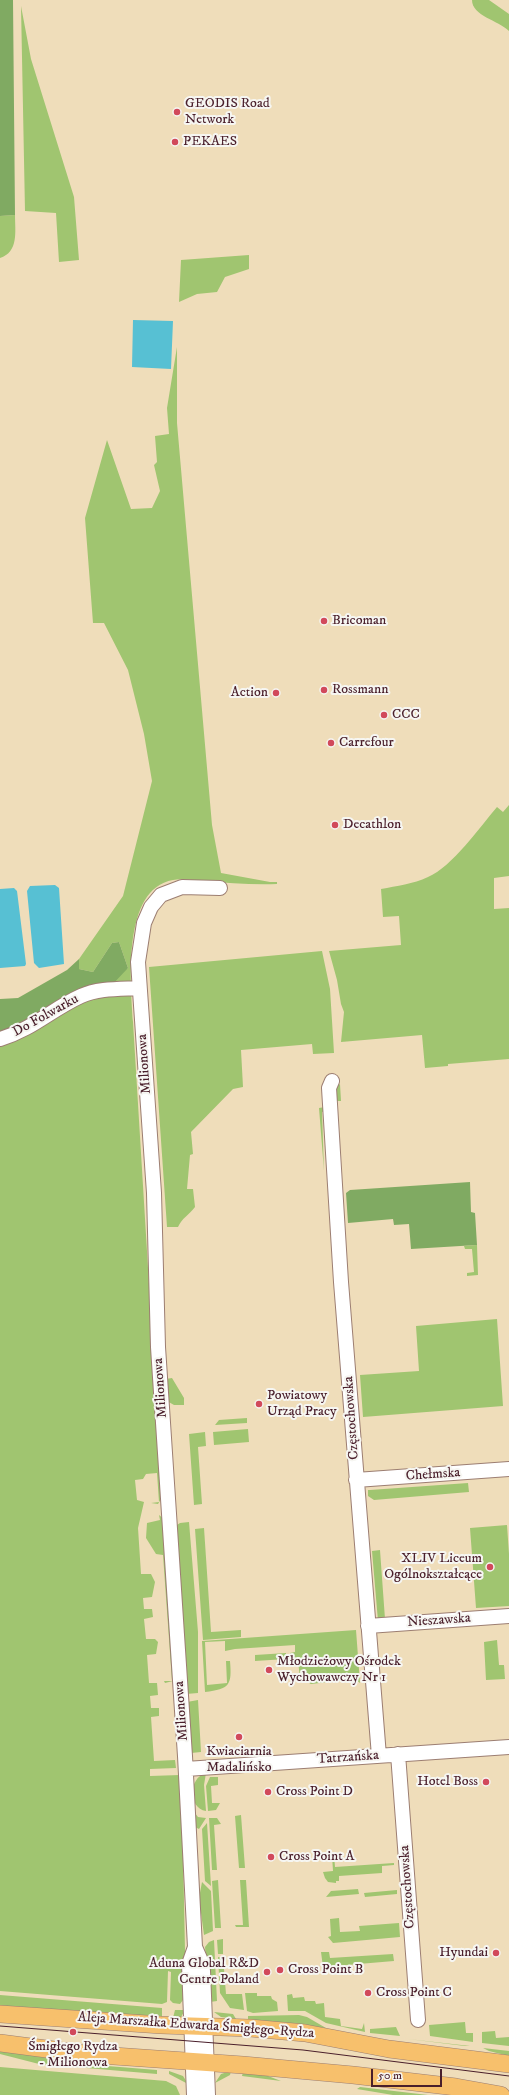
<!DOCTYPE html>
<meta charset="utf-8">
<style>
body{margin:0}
#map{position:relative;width:509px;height:2095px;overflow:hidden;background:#efddba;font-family:"IM FELL DW Pica",serif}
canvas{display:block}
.scale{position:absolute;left:371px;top:2069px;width:71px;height:18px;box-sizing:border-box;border:2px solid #4a1f2b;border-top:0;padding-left:5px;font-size:12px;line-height:14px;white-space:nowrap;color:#4a1f2b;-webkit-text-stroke:3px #f6f6f2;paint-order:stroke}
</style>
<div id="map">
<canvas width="509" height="2095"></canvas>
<div class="scale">50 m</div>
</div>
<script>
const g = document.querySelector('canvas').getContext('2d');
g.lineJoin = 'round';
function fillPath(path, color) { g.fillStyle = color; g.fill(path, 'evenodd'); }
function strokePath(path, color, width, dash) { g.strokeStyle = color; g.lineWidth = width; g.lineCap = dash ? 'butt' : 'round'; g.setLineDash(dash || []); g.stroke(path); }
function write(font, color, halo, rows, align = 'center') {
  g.font = font + ' "IM FELL DW Pica",serif'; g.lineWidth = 4; g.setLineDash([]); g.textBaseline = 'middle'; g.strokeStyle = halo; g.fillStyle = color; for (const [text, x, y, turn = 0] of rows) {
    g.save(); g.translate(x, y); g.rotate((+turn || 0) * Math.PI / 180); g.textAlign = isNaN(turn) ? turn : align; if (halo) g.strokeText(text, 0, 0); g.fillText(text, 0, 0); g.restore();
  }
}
const green = new Path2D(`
 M 472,0 L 489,0 L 509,14 L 509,31 C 498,20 472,16 472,0 Z
 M 21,6 L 31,59 L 74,197 L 79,260 L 59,262 L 56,213 L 25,211 Z
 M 15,215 C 15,231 19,252 0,258 L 0,216 Z
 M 249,255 L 249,269 L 225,277 L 217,292 L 197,294 L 179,302 L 181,260 Z
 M 177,347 L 177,423 L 212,825 L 221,873 L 270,882 L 277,882 L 277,884 C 253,885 228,883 204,881 C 194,881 183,878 173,880 C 121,889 131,985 133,1022 L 162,1497 L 158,1504 L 151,1503 L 159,1502 L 157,1473 L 146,1474 L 143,1479 L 135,1480 L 137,1500 L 144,1502 L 138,1528 L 141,1574 L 151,1574 L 155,1582 L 152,1597 L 143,1598 L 144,1609 L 152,1609 L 153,1617 L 144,1619 L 146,1639 L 155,1639 L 158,1642 L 156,1654 L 147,1655 L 149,1683 L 157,1683 L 158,1695 L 150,1696 L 151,1708 L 159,1708 L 159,1716 L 151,1717 L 154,1761 L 175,1760 L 176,1768 L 150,1769 L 150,1776 L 180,1775 L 182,1804 L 186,2000 L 183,2000 L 180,2004 L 173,2003 L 170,2000 L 171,1972 L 168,1971 L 167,2002 L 162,2004 L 0,1991 L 0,1044 L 128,968 L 119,942 L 112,943 L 93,972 L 79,969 L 79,959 L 123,896 L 152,781 L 144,734 L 128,670 L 104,623 L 93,623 L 85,518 L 107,440 L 131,509 L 152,508 L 160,491 L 154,465 L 157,462 L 155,436 L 169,434 L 167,408 Z
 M 509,805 L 509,876 L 494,878 L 494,909 L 509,908 L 509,1059 L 448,1064 L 448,1066 L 425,1068 L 422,1035 L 341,1042 L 344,1012 L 341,1004 L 337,980 L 329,951 L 401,945 L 399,916 L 383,917 L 381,889 C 397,886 413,884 428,877 C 452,867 480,827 497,807 L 503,812 Z
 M 322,951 L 330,989 L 334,1053 L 313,1054 L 312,1044 L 241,1050 L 243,1087 L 233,1089 L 191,1132 L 193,1154 L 190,1155 L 187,1189 L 193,1189 L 195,1207 C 189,1215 182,1218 178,1227 L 167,1227 L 149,967 Z
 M 340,1084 L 341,1101 L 337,1101 L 336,1087 Z
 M 325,1107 L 326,1111 L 322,1112 L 324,1171 L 319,1108 Z
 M 477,1245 L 478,1275 L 467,1276 L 467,1273 L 474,1272 L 472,1249 L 465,1249 L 464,1246 Z
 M 497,1319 L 503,1406 L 363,1417 L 360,1375 L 419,1371 L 416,1326 Z
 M 172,1378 L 184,1398 L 184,1405 L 174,1405 L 167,1401 L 166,1379 Z
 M 247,1418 L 247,1423 L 215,1425 L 219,1420 Z
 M 248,1429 L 249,1442 L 214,1445 L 213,1432 Z
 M 205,1432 L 206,1446 L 198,1447 L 202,1504 L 194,1505 L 189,1434 Z
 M 468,1483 L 469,1492 L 374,1500 L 368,1496 L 368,1490 L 370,1490 Z
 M 159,1515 L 164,1519 L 173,1681 L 165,1683 L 164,1681 L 172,1681 L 163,1555 L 156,1554 L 146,1538 L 147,1523 L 160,1520 Z
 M 189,1522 L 198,1632 L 198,1693 L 186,1694 L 177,1525 L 180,1523 Z
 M 507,1525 L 509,1554 L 509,1606 L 476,1608 L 470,1528 Z
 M 204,1528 L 211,1632 L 241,1630 L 241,1637 L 203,1640 L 195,1529 Z
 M 380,1550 L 385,1619 L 378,1621 L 372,1551 Z
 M 356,1630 L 360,1683 L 355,1679 L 311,1684 L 300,1678 L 298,1661 L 290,1661 L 290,1653 L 295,1652 L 295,1645 L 235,1649 L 225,1651 L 225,1641 L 205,1642 L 207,1685 L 227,1683 L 226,1661 L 230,1661 C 232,1685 230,1689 205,1692 L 202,1641 Z
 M 497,1640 L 499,1665 L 504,1665 L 505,1679 L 486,1680 L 484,1642 Z
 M 286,1653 L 286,1659 L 255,1661 L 255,1655 Z
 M 198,1700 L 201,1752 L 191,1753 L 187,1702 Z
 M 206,1773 L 204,1785 L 206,1811 C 188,1808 188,1778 206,1773 Z
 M 210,1777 L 218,1777 L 218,1785 L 211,1786 L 212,1803 L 220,1803 L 216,1810 L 208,1811 L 206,1786 Z
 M 194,1812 L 198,1817 L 206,1818 L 199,1829 L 195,1827 Z
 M 241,1815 L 245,1868 L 239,1868 L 235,1816 Z
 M 209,1818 L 217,1818 L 221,1824 L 214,1825 L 217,1870 L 212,1870 Z
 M 207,1823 L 211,1886 L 205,1881 L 202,1829 Z
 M 332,1855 L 334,1855 L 335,1867 L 394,1863 L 394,1865 L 382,1866 L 382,1873 L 339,1876 L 339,1881 L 336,1881 L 336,1883 L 328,1882 L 325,1878 L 323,1872 L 333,1871 Z
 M 218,1880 L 221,1928 L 215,1928 L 212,1881 Z
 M 240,1880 L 246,1880 L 249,1927 L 236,1927 L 235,1925 L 243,1925 Z
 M 202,1882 L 211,1891 L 213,1931 L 204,1935 L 199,1898 Z
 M 358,1889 L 359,1894 L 326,1897 L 331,1891 Z
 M 397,1890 L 397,1894 L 365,1897 L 364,1893 Z
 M 339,1918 L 340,1932 L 360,1931 L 359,1926 L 399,1923 L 400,1937 L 333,1943 L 328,1937 L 331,1936 L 330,1919 Z
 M 223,1939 L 223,1954 L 218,1954 L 217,1940 Z
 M 214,1940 L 217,2001 L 210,2002 L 205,1947 L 209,1942 Z
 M 321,1952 L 329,1952 L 330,1958 L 393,1954 L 394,1961 L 323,1967 Z
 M 218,1957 L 223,1957 L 226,1994 L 242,1994 L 244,2010 L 230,2008 L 220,1993 Z
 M 245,1993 L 257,1993 L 257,1996 L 271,1996 L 272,1999 L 277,2002 L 278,2011 L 253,2013 L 247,2011 Z
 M 292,1994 L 293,1998 L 304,1997 L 305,2001 L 315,2001 L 316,2004 L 324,2003 L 325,2017 L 340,2019 L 341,2026 L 362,2029 L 364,2023 L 365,2032 L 326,2023 L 305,2011 L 288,2011 L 287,1995 Z
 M 0,1995 L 162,2008 L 162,2017 L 0,2006 Z
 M 175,2010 L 185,2010 L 181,2017 L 173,2018 Z
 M 214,2012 L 233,2014 L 236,2019 L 221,2017 Z
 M 299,2015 L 307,2017 L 326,2028 L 248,2020 L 248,2016 Z
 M 465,2022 L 466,2033 L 473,2033 L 473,2042 L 430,2036 L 429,2025 Z
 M 396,2027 L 400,2036 L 370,2033 L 370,2029 Z
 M 495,2031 L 496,2038 L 509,2037 L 509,2046 L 482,2043 L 482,2032 Z
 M 408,2039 L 470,2046 L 465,2046 Z
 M 483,2048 L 509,2051 L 509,2056 L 489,2051 Z
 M 0,2050 L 95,2065 L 157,2070 L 157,2074 L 39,2064 L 0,2054 Z
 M 0,2067 L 166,2081 L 176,2086 L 180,2095 L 0,2095 Z
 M 169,2071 L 183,2076 L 188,2084 L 169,2074 Z
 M 231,2071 L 230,2075 L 215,2083 L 221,2074 Z
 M 243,2072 L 268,2076 L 281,2081 L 242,2076 Z
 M 360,2087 L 428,2095 L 393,2095 L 357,2089 Z`);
const forest = new Path2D(`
 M 0,0 L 13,0 L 15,215 L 0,216 Z
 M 119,942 L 128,968 L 111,986 L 8,1031 L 0,1031 L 0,999 L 18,998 L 67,970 L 79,959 L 79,969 L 93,972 L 112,943 Z
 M 470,1182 L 471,1212 L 475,1213 L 477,1245 L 411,1249 L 409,1224 L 394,1225 L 393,1219 L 348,1223 L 346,1193 L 350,1190 Z`);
const water = new Path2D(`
 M 133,320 L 173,321 L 171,369 L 132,367 Z
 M 55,885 L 59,888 L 64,964 L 39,968 L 34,963 L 27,891 L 30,886 Z
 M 14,888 L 17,891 L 26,964 L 25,966 L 0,968 L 0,889 Z`);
const minor = new Path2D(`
 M 0,1039 C 33,1029 52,1009 81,996 C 98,988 120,989 139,988
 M 332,1081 L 329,1088 L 341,1282 L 379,1756
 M 356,1480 L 509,1469
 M 368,1626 L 509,1616
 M 398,1754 L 418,2020
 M 186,1769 L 509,1747
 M 195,1947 L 202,1963 L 203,1971 L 208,2095
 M 194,2095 L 189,1964 L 195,1947 L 185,1756 L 158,1347 L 154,1193 L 138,962 L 144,923 L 151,907 L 161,895 L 182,887 L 220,888`);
const major = new Path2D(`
 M 0,2014 L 161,2025 L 250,2028 L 305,2033 L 389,2049 L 509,2064
 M 0,2043 L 85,2054 L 243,2065 L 353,2075 L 456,2087 L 501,2095`);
const tram = new Path2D(`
 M 0,2026 L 303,2050 L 509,2076`);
const markers = [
 [177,112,4,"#d1495b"],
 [175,142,4,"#d1495b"],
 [324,621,4,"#d1495b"],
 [324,690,4,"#d1495b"],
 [276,693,4,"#d1495b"],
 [384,715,4,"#d1495b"],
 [331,743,4,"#d1495b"],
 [335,825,4,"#d1495b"],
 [259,1404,4,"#d1495b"],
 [490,1567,4,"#d1495b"],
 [269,1670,4,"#d1495b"],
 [239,1737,4,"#d1495b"],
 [486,1782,4,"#d1495b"],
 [268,1792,4,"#d1495b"],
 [271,1857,4,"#d1495b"],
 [496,1953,4,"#d1495b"],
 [280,1970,4,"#d1495b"],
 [267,1972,4,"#d1495b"],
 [368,1993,4,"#d1495b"],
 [73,2032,4,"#d1495b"]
];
const poiNames = [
 ["GEODIS Road",185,104],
 ["Network",185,120],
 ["PEKAES",183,142],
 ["Bricoman",332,621],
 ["Rossmann",332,690],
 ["Action",268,693,"right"],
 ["CCC",392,715],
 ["Carrefour",339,743],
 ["Decathlon",343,825],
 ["Powiatowy",267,1396],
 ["Urząd Pracy",267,1412],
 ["XLIV Liceum",482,1559,"right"],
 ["Ogólnokształcące",482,1575,"right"],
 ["Młodzieżowy Ośrodek",277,1662],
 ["Wychowawczy Nr 1",277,1678],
 ["Kwiaciarnia",239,1752,"center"],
 ["Madalińsko",239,1768,"center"],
 ["Hotel Boss",478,1782,"right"],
 ["Cross Point D",276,1792],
 ["Cross Point A",279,1857],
 ["Hyundai",488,1953,"right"],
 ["Aduna Global R&D",259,1964,"right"],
 ["Centre Poland",259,1980,"right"],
 ["Cross Point B",288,1970],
 ["Cross Point C",376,1993],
 ["Śmigłego Rydza",73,2047,"center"],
 ["- Milionowa",73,2063,"center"]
];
const streetNames = [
 ["Do Folwarku",46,1016,-29],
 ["Milionowa",145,1064,-94],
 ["Milionowa",161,1388,-94],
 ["Częstochowska",352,1418,-94],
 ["Chełmska",433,1475,-4],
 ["Nieszawska",439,1621,-4],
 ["Milionowa",182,1711,-94],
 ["Tatrzańska",348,1758,-4],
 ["Częstochowska",408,1887,-94],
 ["Aleja Marszałka Edwarda Śmigłego-Rydza",196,2026,4]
];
fillPath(green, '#a0c570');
fillPath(forest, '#80aa62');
fillPath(water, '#57c0d3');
strokePath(minor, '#9c7e72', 16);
strokePath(major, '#9c7e72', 18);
strokePath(minor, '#fff', 14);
strokePath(major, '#f7c06c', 17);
strokePath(tram, '#4a1f2b', 1);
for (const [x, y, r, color] of markers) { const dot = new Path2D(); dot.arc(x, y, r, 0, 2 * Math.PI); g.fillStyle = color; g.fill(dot); strokePath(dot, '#f6f6f2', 1.5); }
write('14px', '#4a1f2b', '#f6f6f2', poiNames, 'left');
write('14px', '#4a1f2b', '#f6f6f2', streetNames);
</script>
